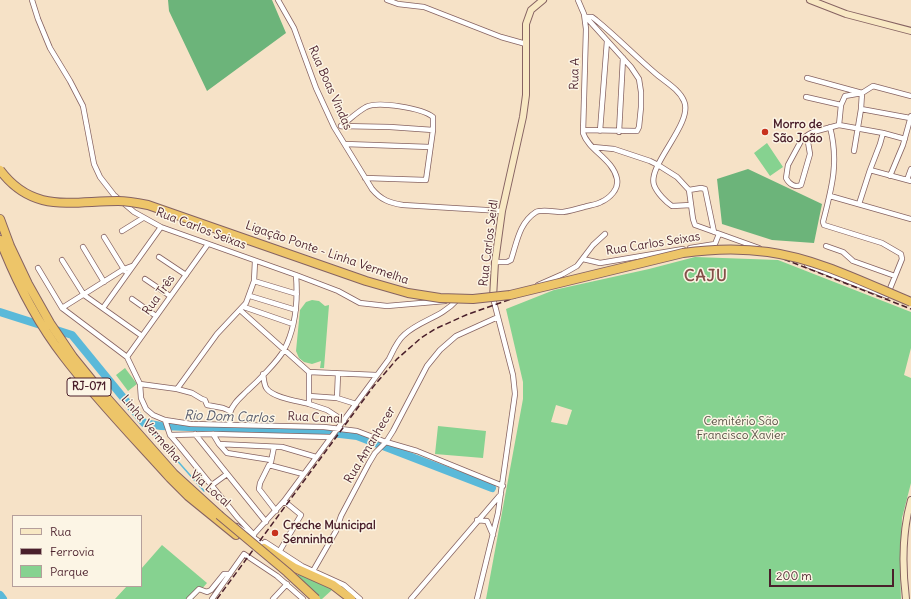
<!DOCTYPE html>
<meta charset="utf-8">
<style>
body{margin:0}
#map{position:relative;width:911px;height:599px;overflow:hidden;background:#f6e2c7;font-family:Delius,sans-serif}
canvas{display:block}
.legend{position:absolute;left:12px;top:515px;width:130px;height:72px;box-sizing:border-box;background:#fcf5e5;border:1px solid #b59f9b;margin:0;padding:5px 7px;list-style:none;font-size:12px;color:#4a1f2b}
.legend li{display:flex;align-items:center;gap:8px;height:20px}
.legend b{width:20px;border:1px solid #b59f9b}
.scale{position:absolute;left:769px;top:569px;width:125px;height:18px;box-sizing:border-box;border:2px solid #4a1f2b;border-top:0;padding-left:5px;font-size:12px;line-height:14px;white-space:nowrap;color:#4a1f2b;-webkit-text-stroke:3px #fcf5e5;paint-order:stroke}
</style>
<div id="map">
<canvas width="911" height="599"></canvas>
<ul class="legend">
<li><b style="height:5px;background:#f8e8c3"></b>Rua</li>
<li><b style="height:5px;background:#4a1f2b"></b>Ferrovia</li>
<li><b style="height:11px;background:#86d290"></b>Parque</li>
</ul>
<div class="scale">200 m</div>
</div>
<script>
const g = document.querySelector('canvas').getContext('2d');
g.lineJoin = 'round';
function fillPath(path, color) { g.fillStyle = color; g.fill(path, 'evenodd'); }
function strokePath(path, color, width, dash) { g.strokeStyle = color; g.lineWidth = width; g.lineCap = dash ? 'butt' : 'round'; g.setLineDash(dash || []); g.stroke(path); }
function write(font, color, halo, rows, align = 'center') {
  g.font = font + ' Delius,sans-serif'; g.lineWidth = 3; g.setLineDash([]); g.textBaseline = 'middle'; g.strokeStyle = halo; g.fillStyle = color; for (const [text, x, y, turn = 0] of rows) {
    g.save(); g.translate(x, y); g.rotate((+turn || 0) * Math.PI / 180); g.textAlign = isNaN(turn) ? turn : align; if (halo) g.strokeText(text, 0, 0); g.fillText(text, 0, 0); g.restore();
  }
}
const green = new Path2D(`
 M 767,143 L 783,167 L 770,176 L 754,153 Z
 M 695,257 L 778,260 L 911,312 L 911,348 L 904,375 L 911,378 L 911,483 L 902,518 L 900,572 L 901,599 L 486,599 L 523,399 L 523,382 L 506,309 L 554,290 L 649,269 ZM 556,405 L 572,410 L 567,425 L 551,422 Z
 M 312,300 L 319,301 L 325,306 L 329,305 L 324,368 L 320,368 L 321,361 L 312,364 L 304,362 L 299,358 L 296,351 L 300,310 L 306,302 Z
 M 125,368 L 137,384 L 128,391 L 116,375 Z
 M 438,426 L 486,431 L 483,458 L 435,454 Z
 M 162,545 L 207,583 L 193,599 L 115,599 L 127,586 L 141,586 L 141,569 Z
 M 299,574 L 333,589 L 322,599 L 320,599 L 296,576 Z`);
const forest = new Path2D(`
 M 168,0 L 272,0 L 286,33 L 207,91 L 169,11 Z
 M 748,169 L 822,204 L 814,243 L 772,240 L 722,224 L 717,179 Z`);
const stream = new Path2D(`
 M 144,423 L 204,491`);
const river = new Path2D(`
 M 0,312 L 72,335 L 144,423 L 161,426 L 323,432 L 357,436 L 492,488
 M 0,595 L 3,599`);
const street = new Path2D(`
 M 32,0 L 38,19 L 50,48 L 70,81 L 83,106 L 94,164 L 100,177 L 114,195 L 134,212 L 161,227 L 296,275 L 338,291 L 360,303 L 387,306 L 445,301
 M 278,0 L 294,28 L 316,88 L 334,127 L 372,189 C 381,200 390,203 403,205 L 502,211
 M 387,0 L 398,4 L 424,7 L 501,37 L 526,44
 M 586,17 L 592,17 L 596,20 C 617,37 635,56 655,73 C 664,81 679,89 684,101 C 694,123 647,165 654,185 C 657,193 666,202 672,206 L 691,205
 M 807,78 L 862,93 L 861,109 L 854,151
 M 806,97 L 841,105
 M 861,109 L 910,118
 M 839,125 L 841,105 L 845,96 L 862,93 L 873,86 L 911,96
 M 341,126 C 349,120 357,112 366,107 C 378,101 422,108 433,117 L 433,130 L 426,180 L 365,178
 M 341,126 L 390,127 L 433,130
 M 583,130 L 637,131 L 639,127 L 641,107 L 641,92 L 639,79 L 631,67 L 585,16
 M 600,131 L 607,41
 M 619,132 L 623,58
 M 807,136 L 810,154 L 801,185 C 795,188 789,184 786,178 L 788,165 L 801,141 C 804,137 809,134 813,132 L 839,125 L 883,133 L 905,139
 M 345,144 L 430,147
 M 593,147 L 614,149 L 650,161 L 658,165 L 677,177 L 689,190 L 693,219 L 695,225 L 759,248
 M 870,170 L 911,181
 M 890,176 L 903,145 L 911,116
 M 907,180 L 911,169
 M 689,190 L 701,188 L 705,189 L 714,232
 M 830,196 L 911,219
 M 859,204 L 870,170 L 880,144 L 883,133
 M 122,231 L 143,218
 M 104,237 L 125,271
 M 826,246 L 843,252 L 853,261 L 895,276
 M 83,247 L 104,282
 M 690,248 L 715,244 L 719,234
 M 159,257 L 186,275
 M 583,259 L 600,263 L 683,249
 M 62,260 L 84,295 L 142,336
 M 495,262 L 507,262 L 511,260 C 517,242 519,223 536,212 C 541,209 556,212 563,212 C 570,211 577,209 584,207 C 589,205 596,205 601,202 C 610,198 619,189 617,179 C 613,159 589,151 583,133 L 586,29 L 584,14 L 578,0
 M 807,265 L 887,296 L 902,259 L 901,254 L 882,243 L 824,225 L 823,222 C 832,187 839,162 830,127
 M 38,268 L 62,308 L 127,357 L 140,384 L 141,398 L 146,409 L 153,415 L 165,420 L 191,424 L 324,427 L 357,431 L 386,442 L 417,451 L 503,486
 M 145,279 L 170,296
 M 254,281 L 297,294
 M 538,285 L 563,274 L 577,266 L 593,245 L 605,234
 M 250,296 L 296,310
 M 132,299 L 156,316
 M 244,307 L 293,324
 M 62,308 L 124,269 L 132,266
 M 103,308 L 161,227
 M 240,310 L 309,372
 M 127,357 L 208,244
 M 309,372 L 309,404 L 327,410 L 344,421
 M 309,372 L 376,375
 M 263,374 C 264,379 264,386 267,389 C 274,398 298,401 309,404
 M 140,384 L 177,389 L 192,393 L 202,399 L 205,400 L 207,405 L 223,408 L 230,411
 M 177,389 L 217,334 L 246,303 L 254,281 L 255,261
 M 309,396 L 337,398 L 356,404
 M 337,398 L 338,374
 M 165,420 L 170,435 L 177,443 L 238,518 L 254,535
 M 230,425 C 230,421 229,417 230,413 C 232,404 241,397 247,391 C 257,382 278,361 284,350 C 296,327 298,300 296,275
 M 195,434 L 266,522
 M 213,434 L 219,444 L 282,447 L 316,457
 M 170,435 L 213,434 L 330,437
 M 219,444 L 227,453 L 271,460
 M 271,462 L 274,447
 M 212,485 L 227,474
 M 276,511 L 259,489 L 260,483 L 269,465 L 303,474
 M 477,520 L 487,521 L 493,535
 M 237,526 L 267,547
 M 254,534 L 284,501 L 389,359 C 393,351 397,341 404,335 C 420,320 441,318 457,300
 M 265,542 L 302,566 L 344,585 L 360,599
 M 279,552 L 301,515 L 284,501
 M 313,571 L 336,531 L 341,516 L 369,463 L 375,453 L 386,442 L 393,431 L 427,366 L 440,350 L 456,336 L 498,317
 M 189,599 L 199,589 L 207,592 L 211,590 L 224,574 L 230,574
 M 212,599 L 244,554 L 277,576 L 303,599
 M 273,599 L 287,584
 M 411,599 L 501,494
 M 477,599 L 498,513 L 515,394 L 513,375 L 493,298`);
const secondary = new Path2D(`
 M 810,0 L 846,14 L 911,31
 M 493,298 L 495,262 L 502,211 L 523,117 L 526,95 L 526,24 L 531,10 L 543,0
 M 906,599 C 902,566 902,532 911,500`);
const highway = new Path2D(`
 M 0,219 L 10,246 L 28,284 L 50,323 L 73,357 L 99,389 L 174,474 L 219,515
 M 0,240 C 16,281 37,322 64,357 C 96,399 134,438 170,478 L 188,496 L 236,535
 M 264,548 L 295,568 L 333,585 L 351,599`);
const rail = new Path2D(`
 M 217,599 L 373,387 L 397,359 L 421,338 L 435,329 L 466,315 L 576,276 L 697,252 L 719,250 L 776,256 L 911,309`);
const highwayBridge = new Path2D(`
 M 0,170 C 33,214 71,201 118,201 C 128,201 138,203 148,205 L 366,281 L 408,293 L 440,298 L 473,299 L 510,295 L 683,253 C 711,249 740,248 768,252 C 818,259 865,283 911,302
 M 219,515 L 287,572 L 316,599`);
const markers = [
 [765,132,4,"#c8321e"],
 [275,533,4,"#c8321e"]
];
const shields = [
 [89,387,44]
];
const shieldNames = [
 ["RJ-071",89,387]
];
const streetNames = [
 ["Rua A",575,74,-88],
 ["Rua Boas Vindas",330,88,66],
 ["Rua Carlos Seixas",201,229,21],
 ["Rua Carlos Seidl",489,243,-83],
 ["Rua Carlos Seixas",653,244,-9],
 ["Ligação Ponte - Linha Vermelha",327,253,19],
 ["Rua Três",159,295,-54],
 ["Rua Canal",315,418,3],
 ["Linha Vermelha",151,429,49],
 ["Rua Amanhecer",370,445,-59],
 ["Via Local",210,489,41]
];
const poiNames = [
 ["Morro de",773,125],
 ["São João",773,139],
 ["Creche Municipal",283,526],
 ["Senninha",283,540]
];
const parkNames = [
 ["Cemitério São",741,422],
 ["Francisco Xavier",741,436]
];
const waterNames = [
 ["Rio Dom Carlos",229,417,2]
];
const districtNames = [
 ["CAJU",706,276]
];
fillPath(green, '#86d290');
fillPath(forest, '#6cb47a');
strokePath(stream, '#5ab9d9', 1.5);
strokePath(river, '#5ab9d9', 8);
strokePath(street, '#866362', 6);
strokePath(secondary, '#866362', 8);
strokePath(highway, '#866362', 10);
strokePath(street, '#fff', 4.5);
strokePath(secondary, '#f8e8c3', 6);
strokePath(highway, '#edc569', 8);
strokePath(rail, '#4a1f2b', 1.5, [6, 3]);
strokePath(highwayBridge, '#866362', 10, []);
strokePath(highwayBridge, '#edc569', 8);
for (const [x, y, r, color] of markers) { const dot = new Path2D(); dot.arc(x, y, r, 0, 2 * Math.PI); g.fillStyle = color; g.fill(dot); strokePath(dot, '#fcf5e5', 1.5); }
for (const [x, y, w] of shields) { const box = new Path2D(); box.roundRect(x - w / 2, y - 9, w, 18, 3); g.fillStyle = '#fcf5e5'; g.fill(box); strokePath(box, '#4a1f2b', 1); }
write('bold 11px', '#4a1f2b', null, shieldNames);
write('12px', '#4a1f2b', '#fcf5e5', streetNames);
write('bold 12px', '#4a1f2b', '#fcf5e5', poiNames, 'left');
write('12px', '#5c5549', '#fcf5e5', parkNames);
write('italic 13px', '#505568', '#fcf5e5', waterNames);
g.letterSpacing = '1px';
write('bold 16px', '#845049', '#fcf5e5', districtNames);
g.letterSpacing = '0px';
</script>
